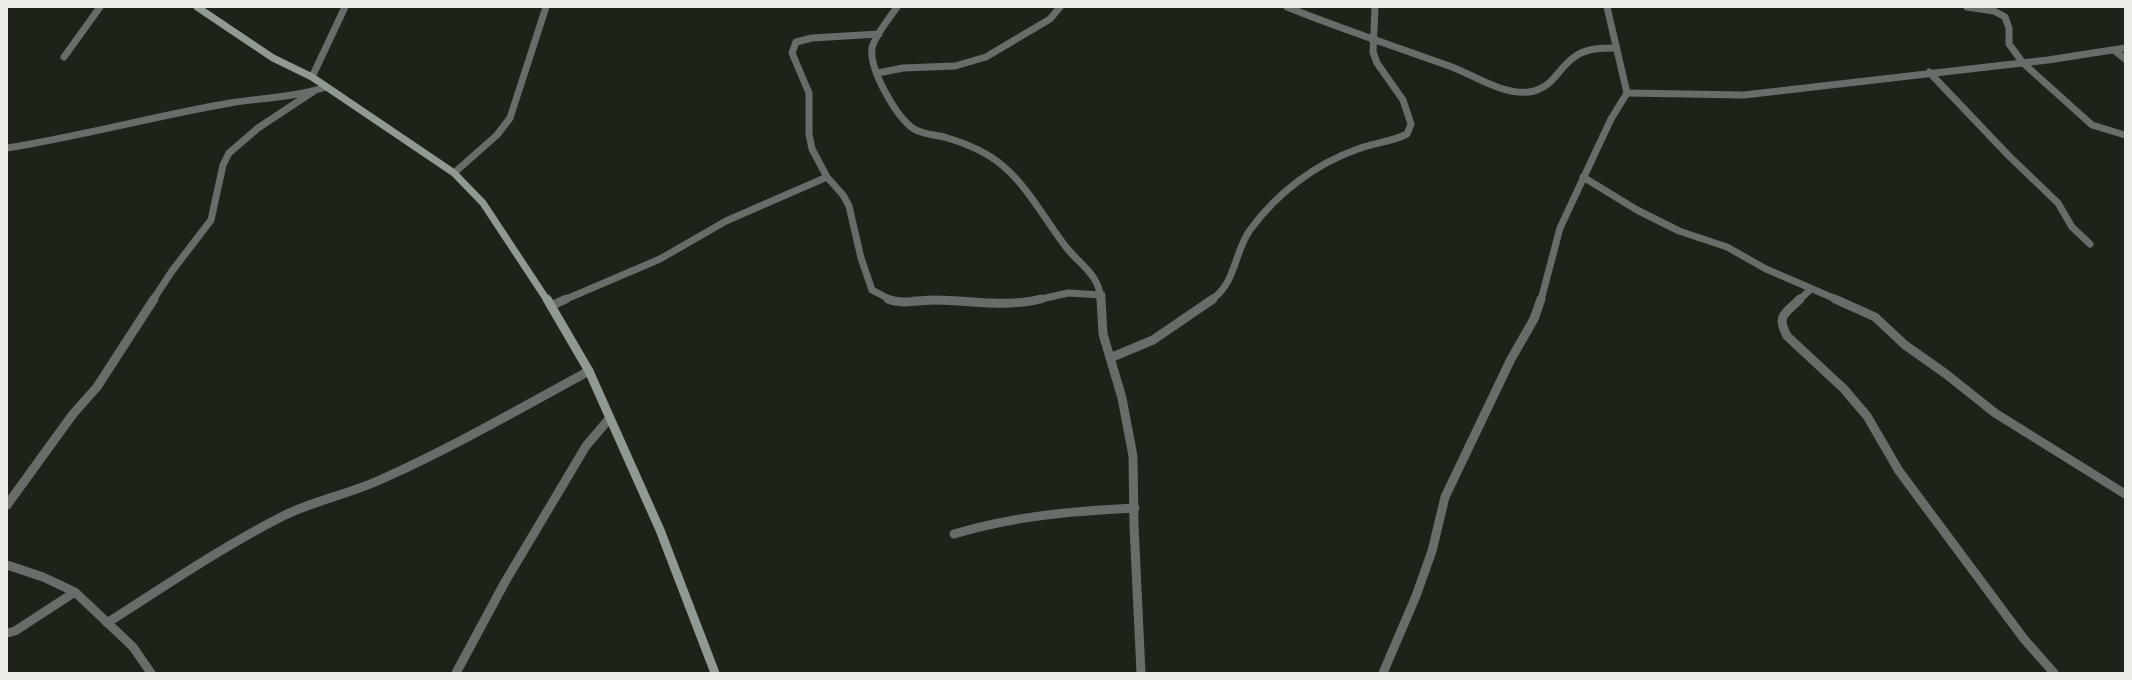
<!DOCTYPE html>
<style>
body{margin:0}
#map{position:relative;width:2132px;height:680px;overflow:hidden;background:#1d2318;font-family:"Space Grotesk",sans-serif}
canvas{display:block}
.frame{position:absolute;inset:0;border:8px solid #eaeee7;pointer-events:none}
</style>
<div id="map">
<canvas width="2132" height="680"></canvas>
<div class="frame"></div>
</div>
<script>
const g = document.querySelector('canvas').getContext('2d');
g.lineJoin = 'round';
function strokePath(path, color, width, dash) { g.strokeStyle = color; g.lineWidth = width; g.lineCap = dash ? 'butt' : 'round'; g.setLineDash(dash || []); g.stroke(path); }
const minorFar1 = new Path2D(`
 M 897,7 C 890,17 874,37 872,48 C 869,70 897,118 914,129 C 922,134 935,135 944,137 C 965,143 986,151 1003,166 C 1029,188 1045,220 1066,247 C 1081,266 1099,274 1101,300
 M 1287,7 C 1341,29 1397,47 1452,67 C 1475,76 1503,95 1529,92 C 1552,89 1557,70 1573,58 C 1585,48 1601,48 1616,48
 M 1967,7 L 1994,11 L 2005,17 L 2009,28 L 2009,44 L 2023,63 L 2092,125 L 2125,135
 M 879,34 L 812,38 L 796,42 L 792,53 L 809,93 L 809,134 L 812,149 L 827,177 L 843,195 L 849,206 L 861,258 L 872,290 L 891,300
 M 2114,50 L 2125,59
 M 64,57 L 100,7
 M 1929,72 L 2009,156 L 2058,203 L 2072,227 L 2090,244
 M 878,73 L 903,68 L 955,66 L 986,57 L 1050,19 L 1060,7
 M 1627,93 L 1744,95 L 2048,60 L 2125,48
 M 7,148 C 82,136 155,116 230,103 C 262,98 295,97 326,87
 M 1583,177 L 1637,210 L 1679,231 L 1727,247 L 1766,269 L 1838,300
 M 153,300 L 172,271 L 211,220 L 223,165 L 229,153 L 258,128 L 314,91
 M 564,300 L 660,259 L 726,221 L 827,177
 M 914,300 L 942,300
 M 1037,300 L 1068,293 L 1102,295
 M 1211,300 C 1236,284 1234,252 1250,230 C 1277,193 1315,164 1358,149 C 1374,143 1391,142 1407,134 L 1411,124 L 1403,100 L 1377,63 L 1373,52 L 1375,7
 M 1799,300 L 1811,289`);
const minor = new Path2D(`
 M 888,299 C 901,305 921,300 934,300 C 971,300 1005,308 1041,299
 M 1101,299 L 1103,334 L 1122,398 L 1133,456 L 1134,526 L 1141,673
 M 1800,299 C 1785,314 1776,315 1787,336 L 1844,389 L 1867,416 L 1899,471 L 2024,639 L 2054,673
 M 1835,299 L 1875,317 L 1905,345 L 1946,374 L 1995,413 L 2125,494
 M 551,306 L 566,299
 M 1110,358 L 1153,340 L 1213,299
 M 7,505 L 73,414 L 97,387 L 154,299
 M 954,534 C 1014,516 1073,511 1135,508
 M 7,565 L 43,577 L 75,592 L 133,647 L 151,673
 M 107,623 C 165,586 222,547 283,516 C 315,500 350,494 382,479 C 453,447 521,408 589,371
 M 7,633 L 15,631 L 75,592
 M 456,673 L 505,582 L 586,446 L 609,419`);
const tertiaryFar1 = new Path2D(`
 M 312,77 L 345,7
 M 454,173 L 497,135 L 510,118 L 546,7
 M 1541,300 L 1560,228 L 1611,119 L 1627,93 L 1607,7`);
const tertiary = new Path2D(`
 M 1383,673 L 1416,596 L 1432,551 L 1445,497 L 1511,359 L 1534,319 L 1541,299`);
const secondaryFar1 = new Path2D(`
 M 197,7 L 273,58 L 312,77 L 454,173 L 483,203 L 547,300`);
const secondary = new Path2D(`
 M 547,299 L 589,371 L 660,530 L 715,673`);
strokePath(minorFar1, '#686d69', 7);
strokePath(minor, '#686d69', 9);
strokePath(tertiaryFar1, '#686d69', 7);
strokePath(tertiary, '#686d69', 9);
strokePath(secondaryFar1, '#909992', 7);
strokePath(secondary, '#909992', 9);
</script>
